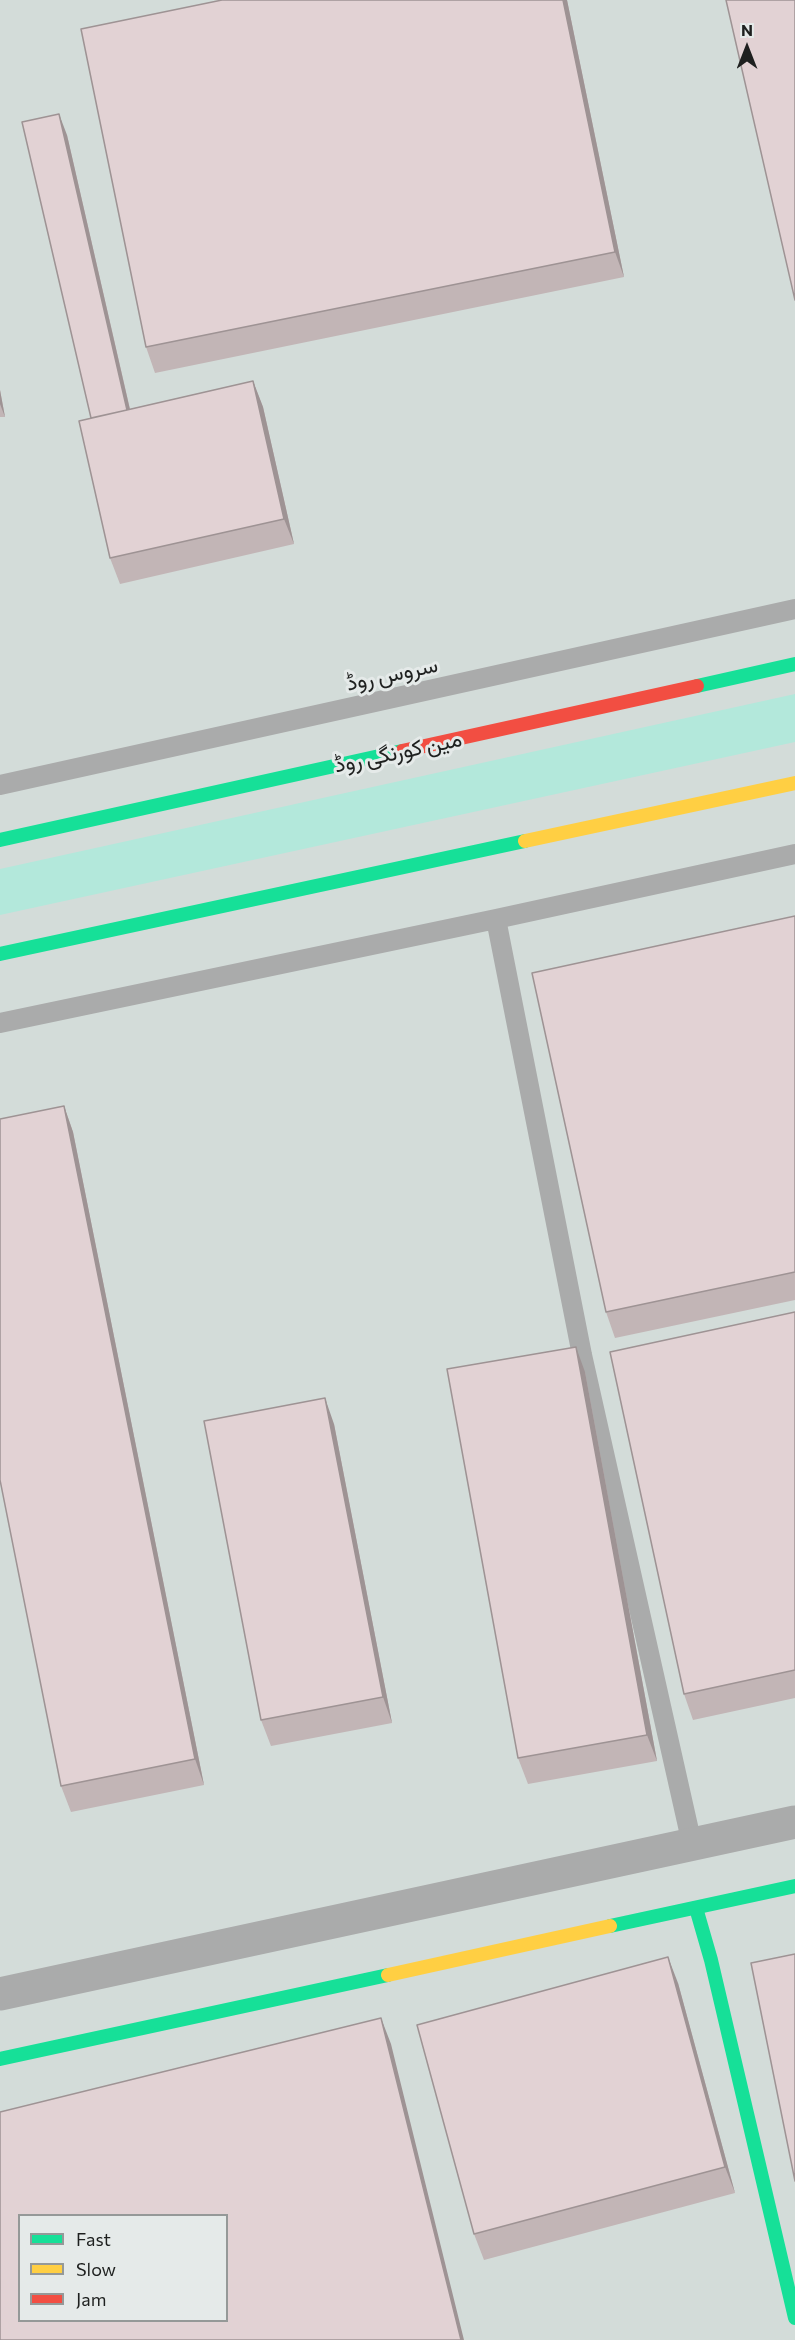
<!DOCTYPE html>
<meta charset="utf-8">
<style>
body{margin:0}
#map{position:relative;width:795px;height:2340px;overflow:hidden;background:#e6e9e8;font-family:Commissioner,sans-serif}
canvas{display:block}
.legend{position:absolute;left:18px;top:2214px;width:210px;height:108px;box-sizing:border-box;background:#e5eae9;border:2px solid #959998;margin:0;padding:8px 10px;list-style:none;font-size:18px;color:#1e201f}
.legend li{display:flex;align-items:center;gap:12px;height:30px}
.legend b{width:30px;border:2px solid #959998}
.north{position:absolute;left:717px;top:18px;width:60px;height:60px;-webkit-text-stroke:4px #e5eae9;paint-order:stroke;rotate:0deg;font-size:16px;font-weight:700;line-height:24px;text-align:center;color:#1e201f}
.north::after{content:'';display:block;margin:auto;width:21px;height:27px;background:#1e201f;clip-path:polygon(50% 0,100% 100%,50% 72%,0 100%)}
</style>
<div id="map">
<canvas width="795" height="2340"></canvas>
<ul class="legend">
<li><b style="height:8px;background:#16e098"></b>Fast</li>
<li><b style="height:8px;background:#ffcf43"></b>Slow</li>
<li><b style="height:8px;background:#f24e42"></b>Jam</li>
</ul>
<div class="north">N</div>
</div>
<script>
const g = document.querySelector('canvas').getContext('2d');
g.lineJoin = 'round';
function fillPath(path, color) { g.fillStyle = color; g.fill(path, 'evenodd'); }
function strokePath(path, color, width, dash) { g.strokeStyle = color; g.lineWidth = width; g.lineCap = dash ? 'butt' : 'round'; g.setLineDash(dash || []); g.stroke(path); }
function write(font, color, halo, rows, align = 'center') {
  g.font = font + ' Commissioner,Vazirmatn,sans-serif'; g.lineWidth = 6; g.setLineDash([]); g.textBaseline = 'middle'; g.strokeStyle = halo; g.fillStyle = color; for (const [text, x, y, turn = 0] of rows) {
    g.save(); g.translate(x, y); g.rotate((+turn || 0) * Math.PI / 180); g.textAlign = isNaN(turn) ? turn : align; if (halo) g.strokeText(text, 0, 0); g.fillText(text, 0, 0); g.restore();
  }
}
const built = new Path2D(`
 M 0,0 L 795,0 L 795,2340 L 0,2340 ZM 20,2216 L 226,2216 L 226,2320 L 20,2320 Z`);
const green = new Path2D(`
 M 795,694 L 795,742 L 0,915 L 0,869 Z`);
const lane = new Path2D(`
 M 0,785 L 795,609
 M 496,919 L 582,1355 L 692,1844
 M 0,1023 L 496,919 L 795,854`);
const street = new Path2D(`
 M 0,1994 L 795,1822`);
const fast = new Path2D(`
 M 697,686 L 795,664
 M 0,840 L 402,751
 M 0,954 L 525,841
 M 696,1908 L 711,1960 L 795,2318
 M 610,1926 L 795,1886
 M 0,2059 L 388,1975`);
const slow = new Path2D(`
 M 525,841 L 795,783
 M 388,1975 L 610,1926`);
const jam = new Path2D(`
 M 402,751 L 697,686`);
const wall = new Path2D(`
 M 567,0 L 624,277 L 155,373 L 146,347 Z
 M 67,135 L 130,409 L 253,381 L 263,407 L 294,544 L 120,584 L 110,558 L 91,418 Z
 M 0,390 L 5,417 L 0,417 Z
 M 795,916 L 795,1300 L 615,1338 L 606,1312 Z
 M 64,1106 L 73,1132 L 204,1785 L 71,1812 L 61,1786 Z
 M 795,1312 L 795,1698 L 693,1720 L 684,1694 Z
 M 585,1372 L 657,1761 L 528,1784 L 518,1758 Z
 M 334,1424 L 392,1723 L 271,1746 L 261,1720 Z
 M 678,1983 L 735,2193 L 484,2260 L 474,2234 Z`);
const shadedWall = new Path2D(`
 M 563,0 L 567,0 L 624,277 L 615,252 Z
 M 59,114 L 67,135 L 136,436 L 128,415 Z
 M 253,381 L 263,407 L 294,544 L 284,519 Z
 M 0,390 L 5,417 L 0,404 Z
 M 64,1106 L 73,1132 L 204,1785 L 195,1759 Z
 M 576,1347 L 585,1372 L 657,1761 L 647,1735 Z
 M 325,1398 L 334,1424 L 392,1723 L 383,1697 Z
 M 668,1957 L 678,1983 L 735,2193 L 725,2167 Z
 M 381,2018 L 391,2044 L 464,2340 L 461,2340 Z`);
const building = new Path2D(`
 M 222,0 L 563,0 L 615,252 L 146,347 L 81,29 Z
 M 726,0 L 795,0 L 795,300 Z
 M 59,114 L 127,410 L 91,418 L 22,122 Z
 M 253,381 L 284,519 L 110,558 L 79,421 Z
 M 795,916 L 795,1272 L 606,1312 L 532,973 Z
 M 64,1106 L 195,1759 L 61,1786 L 0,1480 L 0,1119 Z
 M 795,1312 L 795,1670 L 684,1694 L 610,1352 Z
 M 576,1347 L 647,1735 L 518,1758 L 447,1369 Z
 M 325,1398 L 383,1697 L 261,1720 L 204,1421 Z
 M 795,1954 L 795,2181 L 751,1963 Z
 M 668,1957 L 725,2167 L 474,2234 L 417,2025 Z
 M 381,2018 L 461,2340 L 0,2340 L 0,2112 ZM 20,2216 L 226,2216 L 226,2320 L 20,2320 Z`);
const streetNames = [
 ["سروس روڈ",392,674,-12],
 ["مین کورنگی روڈ",398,752,-12]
];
fillPath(built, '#d3dcd9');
fillPath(green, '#b3e8db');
strokePath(lane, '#aaabab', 20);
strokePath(street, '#aaabab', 33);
strokePath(fast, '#16e098', 14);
strokePath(slow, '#ffcf43', 14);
strokePath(jam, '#f24e42', 14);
fillPath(wall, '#c2b5b6');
fillPath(shadedWall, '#9e9394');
fillPath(building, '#e2d2d4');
strokePath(building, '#9e9394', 1.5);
write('22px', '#1e201f', '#e5eae9', streetNames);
</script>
